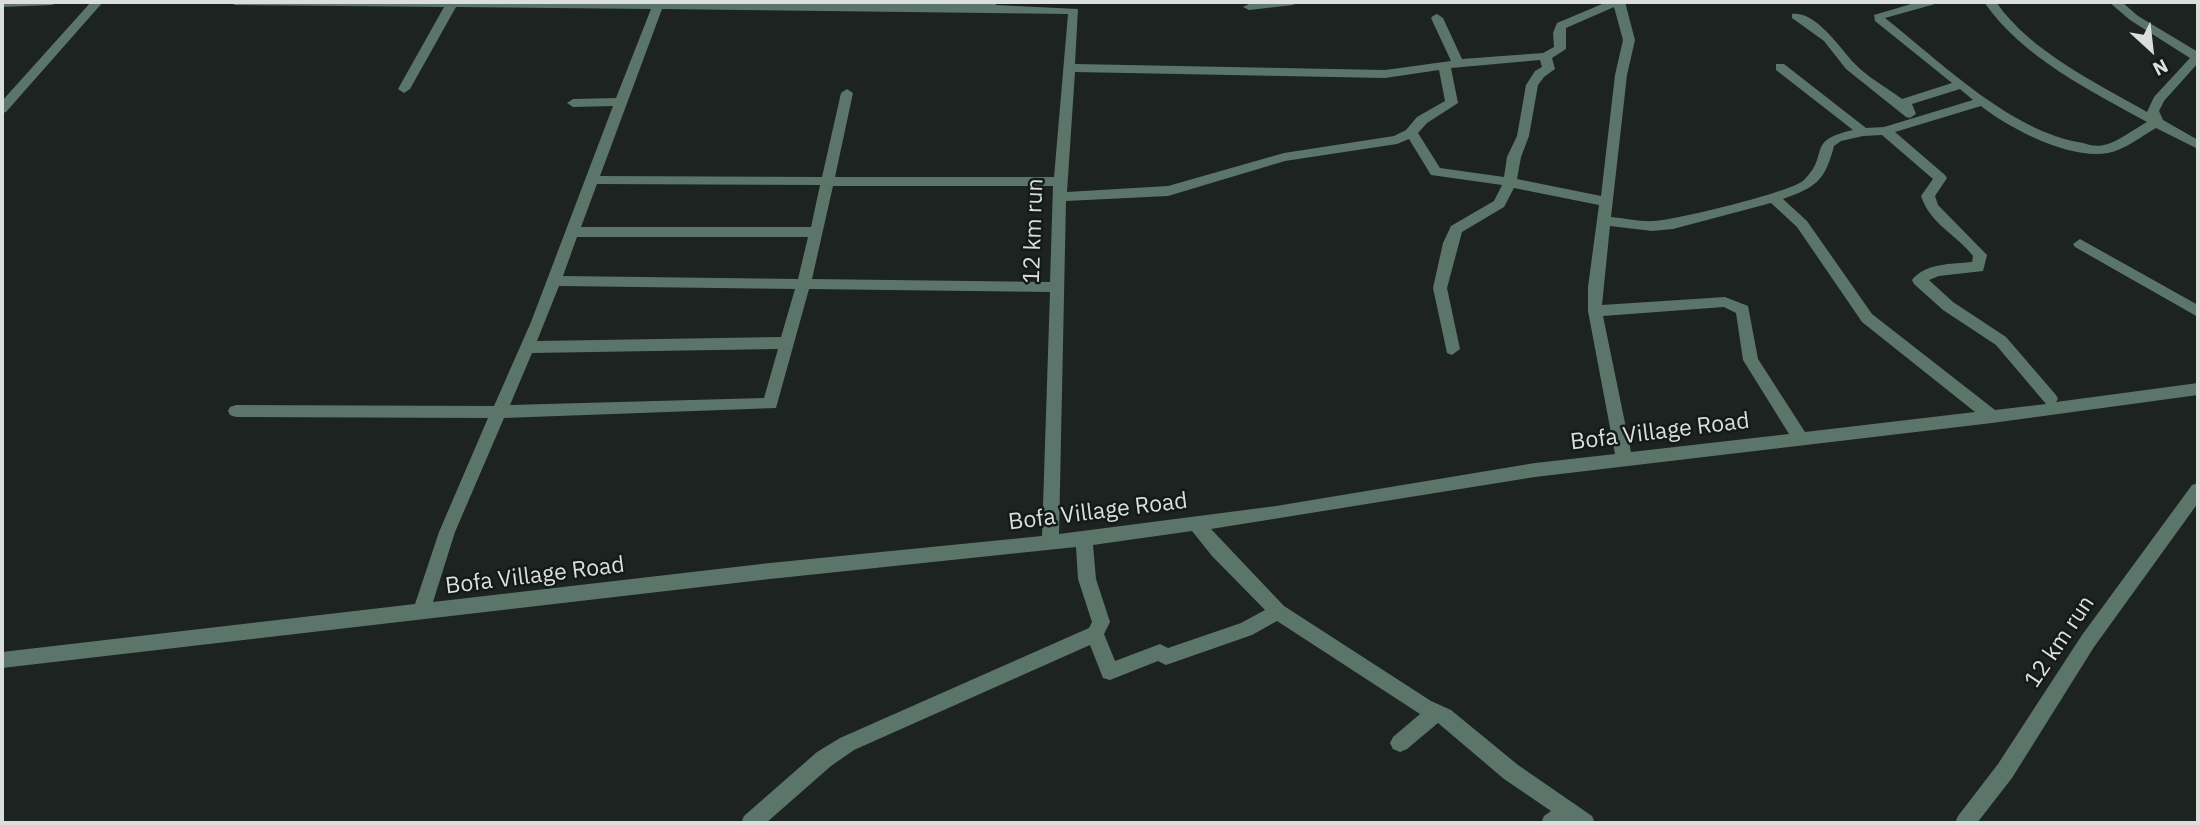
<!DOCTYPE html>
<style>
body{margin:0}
#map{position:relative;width:2200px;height:825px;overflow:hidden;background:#1d2321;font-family:"IBM Plex Sans",sans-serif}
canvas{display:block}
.frame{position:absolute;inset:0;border:4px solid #dadedc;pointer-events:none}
.north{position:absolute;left:2116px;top:14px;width:70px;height:70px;-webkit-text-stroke:5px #141a17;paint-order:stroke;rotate:153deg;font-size:19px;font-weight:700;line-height:28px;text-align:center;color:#dadedc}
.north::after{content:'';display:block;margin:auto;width:24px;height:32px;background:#dadedc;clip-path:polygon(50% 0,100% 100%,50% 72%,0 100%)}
</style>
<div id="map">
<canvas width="2200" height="825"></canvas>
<div class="frame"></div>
<div class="north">N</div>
</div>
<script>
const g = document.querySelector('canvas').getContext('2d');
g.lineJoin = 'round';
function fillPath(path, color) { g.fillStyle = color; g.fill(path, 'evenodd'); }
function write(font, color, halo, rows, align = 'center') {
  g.font = font + ' "IBM Plex Sans",sans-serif'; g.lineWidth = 5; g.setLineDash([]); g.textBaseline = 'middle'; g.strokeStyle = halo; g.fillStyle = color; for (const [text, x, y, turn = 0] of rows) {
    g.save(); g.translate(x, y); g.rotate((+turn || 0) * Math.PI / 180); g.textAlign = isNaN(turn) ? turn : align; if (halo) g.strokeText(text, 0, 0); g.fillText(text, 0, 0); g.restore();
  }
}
const minor = new Path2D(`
 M 2,2 L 58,2 L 52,5 L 2,7 Z
 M 91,2 L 103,2 L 6,112 L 2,113 L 2,101 Z
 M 229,2 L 985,4 L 985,2 L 997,2 L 996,5 L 1078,9 L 1075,64 L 1385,70 L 1451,61 L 1431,18 L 1433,16 L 1437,14 L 1443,18 L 1462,59 L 1543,53 L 1554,47 L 1553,33 L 1557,23 L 1607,2 L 1625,2 L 1635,40 L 1627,75 L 1611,217 C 1625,218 1640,222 1654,221 C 1675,220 1792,192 1804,180 C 1831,154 1804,141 1853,130 L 1776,70 L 1776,64 L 1784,64 L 1866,128 L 1884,127 L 1973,100 L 1960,89 L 1912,104 L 1916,114 L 1910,118 L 1906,117 L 1846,69 L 1824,41 L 1792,18 L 1792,14 C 1815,10 1840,48 1854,63 C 1867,77 1886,87 1902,99 L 1952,83 L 1875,21 L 1874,15 L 1918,2 L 1937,2 L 1935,4 L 1885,18 C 1941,62 2011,132 2083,143 C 2089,145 2097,147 2104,145 C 2118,142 2134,129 2147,122 C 2089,90 2022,57 1984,2 L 1996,2 C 2031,52 2095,82 2147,112 L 2154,97 L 2190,58 L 2130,20 L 2109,2 L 2122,2 L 2138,16 L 2198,52 L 2198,63 L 2164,101 L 2159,111 L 2163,120 L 2198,140 L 2198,149 L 2156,128 C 2142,136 2124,150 2108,153 C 2070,160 2010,129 1981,106 L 1895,132 L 1945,175 L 1947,178 L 1935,196 L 1938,205 L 1987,255 L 1983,271 L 1939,276 L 1929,280 L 1953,302 L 2006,337 L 2056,395 L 2058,399 L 2056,402 L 2198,383 L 2198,395 L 1992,423 L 1535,477 L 1211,529 L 1284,606 L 1431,701 L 1451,710 L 1518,765 L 1592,816 L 1595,823 L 1541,823 L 1544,816 L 1551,811 L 1504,779 L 1438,723 L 1407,749 L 1400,752 L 1393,749 L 1390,743 L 1393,737 L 1420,714 L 1277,621 L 1252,635 L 1166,665 L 1158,661 L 1110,680 L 1103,678 L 1090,645 L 854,750 L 831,766 L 766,823 L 741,823 L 744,816 L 817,752 L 840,738 L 1089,628 L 1092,622 L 1078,579 L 1076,547 L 770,579 L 2,668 L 2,652 L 415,604 L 439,532 L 488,418 L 236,417 L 230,415 L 228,411 L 230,407 L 236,405 L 494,406 L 531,322 L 613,106 L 573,107 L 567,103 L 573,99 L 616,98 L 651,9 L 456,7 L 410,89 L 404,93 L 398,89 L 444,7 L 235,5 ZM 1614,7 L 1623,40 L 1615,75 L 1601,196 L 1517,179 L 1521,157 L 1529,136 L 1538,85 L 1544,77 L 1555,69 L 1552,58 L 1566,49 L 1566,28 ZM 662,9 L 1068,14 L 1054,177 L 835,177 L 853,93 L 847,89 L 841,93 L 822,177 L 600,176 ZM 1540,60 L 1542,67 L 1535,71 L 1526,85 L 1517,136 L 1507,157 L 1504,177 L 1440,168 L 1418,133 L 1427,123 L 1458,103 L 1451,68 ZM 1439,70 L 1445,101 L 1417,117 L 1406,130 L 1394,136 L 1284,153 L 1168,186 L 1067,192 L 1075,72 L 1385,78 ZM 1882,135 L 1933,179 L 1921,196 C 1930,224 1956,234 1973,256 L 1972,262 C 1952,264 1925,263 1912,280 L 1914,284 L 1943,310 L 1996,345 L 2046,404 L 1995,410 L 1872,314 L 1807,221 L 1783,199 C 1816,187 1825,181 1834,146 L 1841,141 L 1863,136 ZM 1409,139 L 1431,175 L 1502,185 L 1494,201 L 1451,226 L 1443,243 L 1433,288 L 1447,353 L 1452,355 L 1460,349 L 1447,288 L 1462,232 L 1504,207 L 1514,188 L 1599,205 L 1588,287 L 1588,311 L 1615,454 L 1535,463 L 1276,506 L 1059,534 L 1066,201 L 1168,196 L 1285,161 L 1397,144 ZM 597,184 L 820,185 L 811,227 L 581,227 ZM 833,186 L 1053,186 L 1050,282 L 812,279 ZM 1771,203 L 1797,227 L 1862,322 L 1975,412 L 1805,432 L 1758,359 L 1748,306 L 1725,297 L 1602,305 L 1610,226 L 1652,231 L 1673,229 ZM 577,237 L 808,237 L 798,279 L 563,276 ZM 559,286 L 795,289 L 781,337 L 537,341 ZM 809,289 L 1050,292 L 1042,536 L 770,563 L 433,602 L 455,532 L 504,418 L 776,408 ZM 1724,307 L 1736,313 L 1743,360 L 1789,434 L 1631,452 L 1603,316 ZM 778,349 L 764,398 L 510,405 L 532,353 ZM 1192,531 L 1212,556 L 1265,610 L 1241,623 L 1168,648 L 1160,644 L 1115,661 L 1104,634 L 1110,622 L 1096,579 L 1093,545 Z
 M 1265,2 L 1299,2 L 1293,5 L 1249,10 L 1243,7 L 1249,4 Z
 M 2080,239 L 2198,305 L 2198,317 L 2075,247 L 2073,244 Z
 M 2198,483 L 2198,503 L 2094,647 L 2012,778 L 1977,823 L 1955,823 L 1958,816 L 1998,764 L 2082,635 L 2192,485 Z`);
const streetNames = [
 ["12 km run",1034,231,-88],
 ["Bofa Village Road",1660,432,-7],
 ["Bofa Village Road",1098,512,-7],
 ["Bofa Village Road",535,576,-7],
 ["12 km run",2060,642,-56]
];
fillPath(minor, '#5b756a');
write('23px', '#dadedc', '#141a17', streetNames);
</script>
